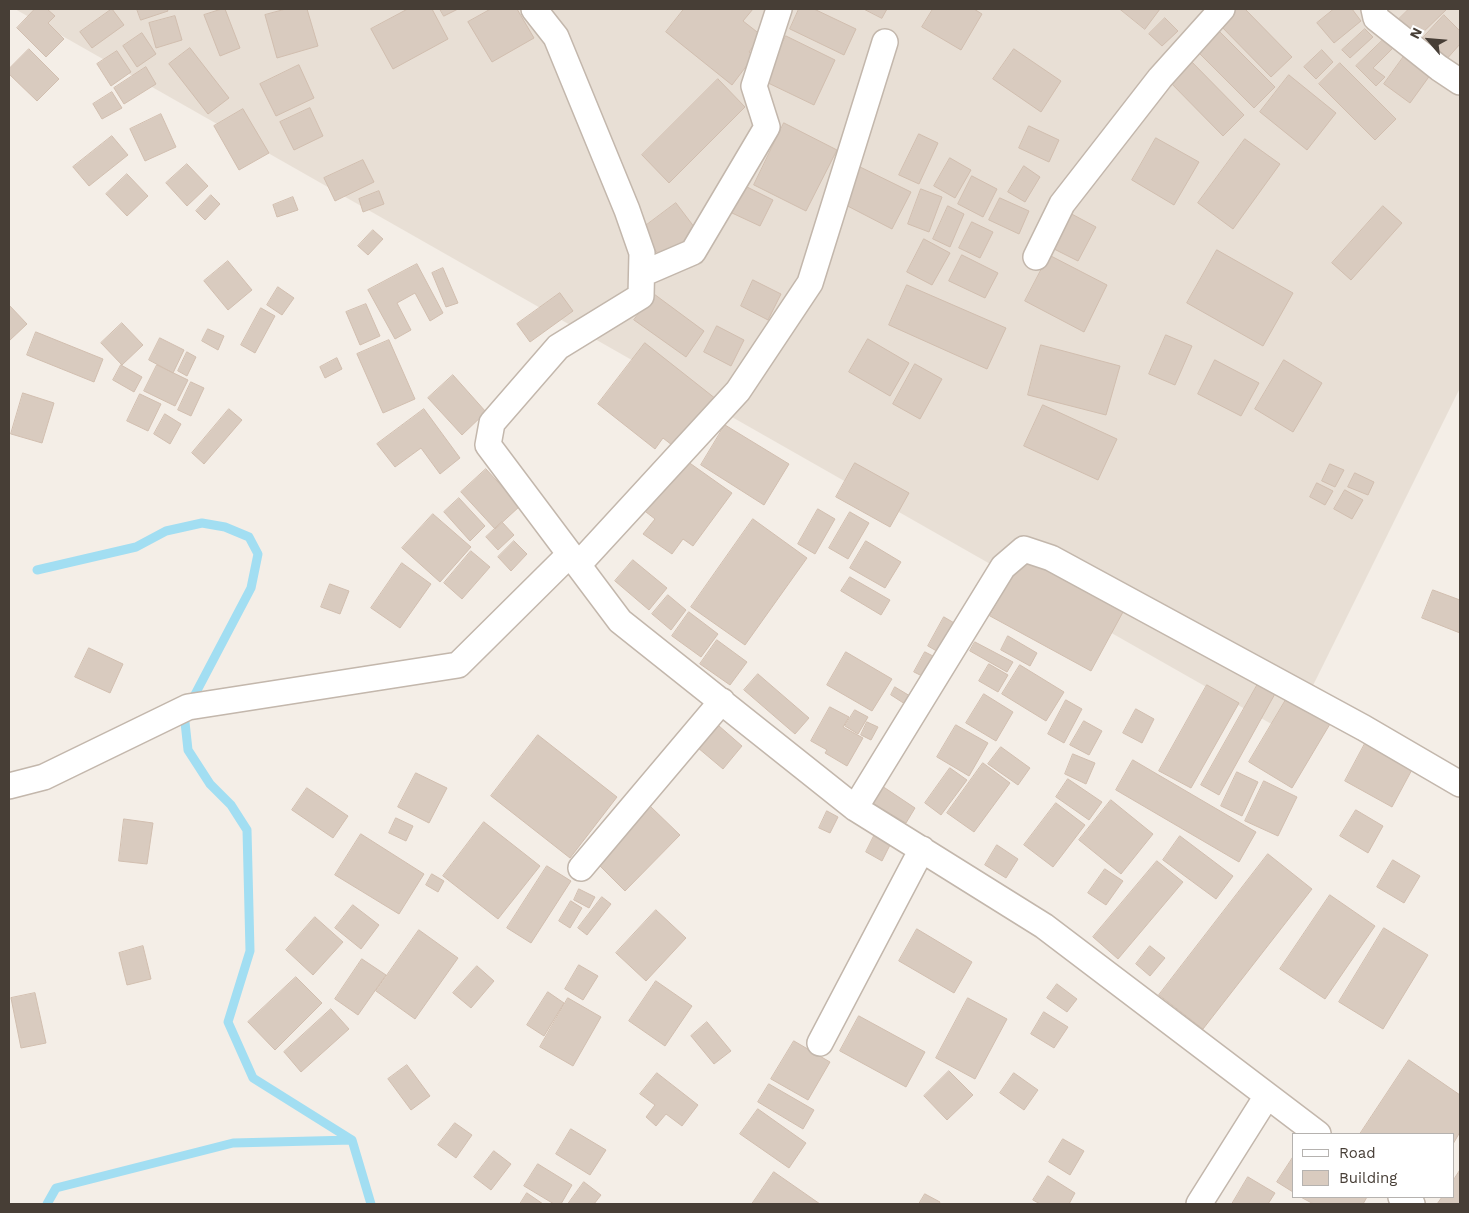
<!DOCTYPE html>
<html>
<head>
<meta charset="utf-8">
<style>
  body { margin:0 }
  #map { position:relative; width:1469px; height:1213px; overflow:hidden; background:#f4eee7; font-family:"Work Sans",sans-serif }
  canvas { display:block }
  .frame { position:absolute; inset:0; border:10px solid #473e36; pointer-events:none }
  .legend { position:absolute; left:1292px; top:1133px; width:162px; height:65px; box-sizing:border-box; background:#fff; border:1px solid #b5b2af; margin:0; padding:6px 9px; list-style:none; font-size:15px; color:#473e36 }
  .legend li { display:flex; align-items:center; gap:10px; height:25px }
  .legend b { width:25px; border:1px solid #b5b2af }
  .north { position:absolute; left:1404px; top:15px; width:50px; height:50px; -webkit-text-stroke:4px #fff; paint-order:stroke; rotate:297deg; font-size:14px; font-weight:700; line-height:20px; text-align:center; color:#473e36 }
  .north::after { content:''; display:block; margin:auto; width:18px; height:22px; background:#473e36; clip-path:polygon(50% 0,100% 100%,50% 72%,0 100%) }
</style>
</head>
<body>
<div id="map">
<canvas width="1469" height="1213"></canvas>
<div class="frame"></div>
<ul class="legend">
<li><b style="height:6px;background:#fff"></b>Road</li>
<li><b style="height:14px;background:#d9cbbf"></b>Building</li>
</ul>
<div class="north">N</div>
</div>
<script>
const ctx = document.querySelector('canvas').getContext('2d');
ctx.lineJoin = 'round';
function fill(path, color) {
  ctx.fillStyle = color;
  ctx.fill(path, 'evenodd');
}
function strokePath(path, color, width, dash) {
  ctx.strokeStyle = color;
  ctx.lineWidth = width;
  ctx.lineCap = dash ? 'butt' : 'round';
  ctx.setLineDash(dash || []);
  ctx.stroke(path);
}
fill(new Path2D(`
  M15 9H1460V388L1289 734Z`), '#e8dfd5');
strokePath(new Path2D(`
  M37 570 136 547 166 531 202 523 225 527 249 537 258 554 251 588 191 702
  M184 713 188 750 210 784 231 805 247 830 250 951 228 1022 253 1078 352 1140 371 1204
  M47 1204 56 1188 233 1143 352 1140`), '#a2def2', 9);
const building = new Path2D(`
  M35 9H47L55 16 48 23 64 39 46 57 17 28Z
  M112 9 124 25 92 48 80 32Z
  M137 9H167L168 11 141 20Z
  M222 9H225L240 48 220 56 204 15Z
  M286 9H307L318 46 277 58 265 15Z
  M408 9H432L448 39 393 69 371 29Z
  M440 9H458L444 16Z
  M491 9H517L534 38 492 62 468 22Z
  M684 9H753L743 21 761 35 749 52 754 56 732 85 666 32Z
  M799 9H814L856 29 844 55 790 29Z
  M864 9H887L882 18Z
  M933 9H974L982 14 961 50 922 27Z
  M1120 9H1160L1145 29Z
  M1228 9H1245L1292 57 1271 77 1216 21Z
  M1334 9H1352L1361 21 1334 43 1317 23Z
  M1409 9H1447L1415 40 1397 21Z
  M1444 15 1460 31V44L1445 61 1422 39Z
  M175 16 182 40 156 48 149 23Z
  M1165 18 1178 31 1162 46 1149 34Z
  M1365 29 1373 37 1350 58 1342 50Z
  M1219 31 1275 87 1254 108 1198 52Z
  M142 33 156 54 137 67 123 46Z
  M786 36 835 60 814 105 764 81Z
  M1385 38 1393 48 1373 68 1385 77 1376 86 1356 66Z
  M190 48 229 98 208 114 169 64Z
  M1410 48 1436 67 1410 103 1384 84Z
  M29 49 59 79 37 101 9 74V69Z
  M1014 49 1061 81 1041 112 993 79Z
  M1322 50 1333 62 1316 79 1304 67Z
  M117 51 131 72 111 86 97 64Z
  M1189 59 1244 115 1223 136 1168 80Z
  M1340 63 1396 119 1375 140 1319 84Z
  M299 65 314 98 276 116 260 84Z
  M146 67 156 84 124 104 114 88Z
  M1289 75 1336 113 1307 150 1260 112Z
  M718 79 745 107 669 183 642 155Z
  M112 92 122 108 102 119 93 104Z
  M310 108 323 136 294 150 280 122Z
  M243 109 269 153 239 170 214 126Z
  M161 114 176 147 145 161 130 129Z
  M784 123 837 150 806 211 754 185Z
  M1029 126 1059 140 1049 162 1019 148Z
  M919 134 938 143 919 184 899 175Z
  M112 136 128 155 89 186 73 167Z
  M1156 138 1199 162 1174 205 1132 180Z
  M1245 139 1280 164 1233 229 1198 203Z
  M950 158 971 170 955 198 934 186Z
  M363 160 374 182 335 201 324 178Z
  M187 164 208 186 187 206 166 183Z
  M854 164 911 192 892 229 836 200Z
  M1024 166 1040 177 1025 202 1008 192Z
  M127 174 148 196 127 216 106 194Z
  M972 176 997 189 983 217 958 204Z
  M745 186 773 200 760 226 732 213Z
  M921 189 942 197 929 232 908 224Z
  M379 191 384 204 363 212 359 199Z
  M211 195 220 204 205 220 196 211Z
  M293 197 298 210 277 217 273 205Z
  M1000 198 1029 211 1019 234 989 220Z
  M676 203 698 232 662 259 640 230Z
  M948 206 964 214 950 247 933 239Z
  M1383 206 1402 223 1351 280 1332 263Z
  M1066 211 1096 227 1078 261 1048 246Z
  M972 222 993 232 980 258 959 248Z
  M373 230 383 239 368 255 358 246Z
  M924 239 950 253 932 285 907 272Z
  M1217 250 1293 293 1263 346 1187 303Z
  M962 255 998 273 985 298 949 281Z
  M1049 255 1107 285 1084 332 1025 301Z
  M228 261 252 290 228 310 204 281Z
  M417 264 443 313 430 321 415 293 397 303 411 330 395 339 368 290Z
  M443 268 458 303 446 307 432 273Z
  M753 280 781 294 768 320 741 306Z
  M907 285 1006 328 987 369 889 325Z
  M278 287 294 298 282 315 267 305Z
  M560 293 573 311 530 342 517 324Z
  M654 294 704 331 686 357 634 320Z
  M366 304 380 336 360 345 346 312Z
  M9 305 27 324 9 341Z
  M261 308 275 316 255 353 241 345Z
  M122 323 143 345 122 365 101 343Z
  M717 326 744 340 731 366 704 352Z
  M208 329 224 336 218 350 202 341Z
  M36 332 103 359 94 382 27 355Z
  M1166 335 1192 346 1175 385 1149 374Z
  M160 338 184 350 173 373 149 360Z
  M868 339 909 363 890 396 849 372Z
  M389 340 415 399 383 413 357 354Z
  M645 343 716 399 677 449 663 438 655 449 598 404Z
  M1041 345 1120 366 1106 415 1028 395Z
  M187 352 196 357 187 376 178 371Z
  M337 358 342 369 325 378 320 367Z
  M1215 360 1259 383 1241 416 1198 394Z
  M1284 360 1322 383 1293 432 1255 409Z
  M915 364 942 379 920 419 893 404Z
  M121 365 142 377 134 392 113 380Z
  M157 365 188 380 175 406 144 391Z
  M453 375 486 412 462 435 428 398Z
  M191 382 204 388 191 416 178 410Z
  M23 393 54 403 42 443 11 434Z
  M140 394 161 404 148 431 127 421Z
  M1043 405 1117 439 1098 480 1024 446Z
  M229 409 242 420 204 464 192 453Z
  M424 409 460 458 440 474 421 448 395 467 377 444Z
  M165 414 181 424 170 444 154 434Z
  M725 425 789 464 764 505 701 465Z
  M684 459 732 493 693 546 683 539 672 554 643 534 655 519 646 512Z
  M855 463 909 493 890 527 836 497Z
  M1330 464 1344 470 1335 487 1322 481Z
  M486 469 520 506 495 529 461 492Z
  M1355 473 1374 482 1368 495 1348 487Z
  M1317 483 1333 491 1325 505 1310 497Z
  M1345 490 1363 500 1352 519 1334 509Z
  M459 498 485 526 470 541 444 512Z
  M818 509 835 519 815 554 798 544Z
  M850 512 869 523 848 559 829 548Z
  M433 514 471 547 440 582 402 548Z
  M753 519 807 558 745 645 691 607Z
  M502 522 514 535 498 550 486 537Z
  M514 541 527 554 511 571 498 557Z
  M866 541 901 562 885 588 850 568Z
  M471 551 490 567 462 599 444 583Z
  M1022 557 1123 612 1091 671 990 616Z
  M633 560 667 588 649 610 615 581Z
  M402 563 431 584 400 628 371 608Z
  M850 577 890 600 881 615 841 591Z
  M330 584 349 591 340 614 321 607Z
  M1433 590 1460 600V633L1422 618Z
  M668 595 686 610 671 630 652 614Z
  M689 612 718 634 701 657 672 636Z
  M944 617 956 624 940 653 928 646Z
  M1008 636 1037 653 1030 666 1001 650Z
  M717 640 747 662 730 685 700 664Z
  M975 642 1013 662 1007 672 970 651Z
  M89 648 123 664 110 693 75 677Z
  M846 652 892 679 872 711 827 685Z
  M925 652 939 659 928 679 914 672Z
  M989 664 1008 675 998 692 979 681Z
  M1020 665 1064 692 1046 721 1002 694Z
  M758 674 809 718 795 734 744 690Z
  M1259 682 1276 692 1219 795 1201 785Z
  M1207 685 1239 703 1191 788 1159 771Z
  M895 687 910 696 905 704 891 695Z
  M984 694 1013 712 996 741 966 723Z
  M1287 698 1330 724 1292 788 1249 762Z
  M1066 700 1082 709 1064 743 1048 734Z
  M830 707 849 717 843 727 863 738 847 766 825 753 827 750 811 741Z
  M1136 709 1154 719 1142 743 1123 733Z
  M855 710 868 717 858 734 845 726Z
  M711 719 742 746 723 769 691 742Z
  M1084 721 1102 731 1089 755 1070 745Z
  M867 722 878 727 871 740 861 735Z
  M956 725 988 743 969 776 937 757Z
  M538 735 617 797 570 858 491 796Z
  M1368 738 1415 764 1392 807 1345 781Z
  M1001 747 1030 768 1018 785 988 764Z
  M1073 754 1095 763 1086 784 1065 774Z
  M1133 760 1256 832 1239 862 1116 790Z
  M983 763 1010 783 974 832 947 813Z
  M950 768 967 780 941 815 925 803Z
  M1237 772 1258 782 1242 816 1221 806Z
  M416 773 447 788 429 823 398 807Z
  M1068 779 1102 802 1089 820 1056 797Z
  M1264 781 1297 797 1278 836 1245 821Z
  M882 786 915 808 906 823 872 803Z
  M307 788 348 816 333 838 292 810Z
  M1111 800 1153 834 1121 874 1079 840Z
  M1056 803 1085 825 1053 867 1024 845Z
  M651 807 680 835 625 891 597 863Z
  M1356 810 1383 826 1368 853 1340 836Z
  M827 811 838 817 830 833 819 828Z
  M396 818 413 826 406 841 389 833Z
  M124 819 153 823 147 864 119 861Z
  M484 822 540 866 498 919 443 876Z
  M878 828 894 837 882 861 866 852Z
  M361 834 424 874 399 914 335 875Z
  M1180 836 1233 876 1216 899 1163 860Z
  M997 845 1018 859 1006 878 985 865Z
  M1268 854 1312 889 1203 1029 1159 995Z
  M1393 860 1420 876 1404 903 1377 887Z
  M1157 861 1183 882 1118 959 1093 937Z
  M547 866 571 881 531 943 507 928Z
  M1105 869 1123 881 1106 905 1088 893Z
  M432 874 444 881 438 892 426 885Z
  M579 889 595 897 589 908 574 900Z
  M1330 895 1375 926 1325 999 1280 969Z
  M602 897 611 904 587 935 578 928Z
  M571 901 582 908 570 928 559 921Z
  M353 905 379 925 361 949 335 928Z
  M656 910 686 938 646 981 616 953Z
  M315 917 343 942 313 975 286 950Z
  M1384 928 1428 955 1383 1029 1339 1002Z
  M917 929 972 962 954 993 899 961Z
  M419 930 458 958 415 1019 376 991Z
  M143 946 151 979 127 985 119 953Z
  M1150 946 1165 958 1150 976 1136 964Z
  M362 959 386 975 358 1015 335 999Z
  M579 965 598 976 583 1000 565 989Z
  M477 966 494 981 471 1008 453 993Z
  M296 977 322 1003 275 1050 248 1022Z
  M656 981 692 1006 665 1046 629 1021Z
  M1057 984 1077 999 1067 1012 1047 998Z
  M548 992 564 1003 544 1036 527 1025Z
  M35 993 46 1043 21 1048 11 998Z
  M568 998 601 1017 573 1066 540 1047Z
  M968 998 1007 1019 975 1079 936 1058Z
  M331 1009 349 1029 301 1072 284 1052Z
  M1044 1012 1068 1027 1054 1048 1031 1034Z
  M859 1016 925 1052 906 1087 840 1051Z
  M707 1022 731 1051 714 1064 691 1036Z
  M794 1041 830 1062 808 1100 771 1079Z
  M1409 1060 1460 1095V1132L1453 1144V1134H1360Z
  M407 1065 430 1096 411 1110 388 1079Z
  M949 1071 973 1095 947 1120 924 1096Z
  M657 1073 698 1105 682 1126 666 1114 656 1126 646 1117 655 1105 640 1094Z
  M1014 1073 1038 1090 1024 1110 1000 1093Z
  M769 1084 814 1110 803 1129 758 1102Z
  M758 1109 806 1143 789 1168 740 1134Z
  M455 1123 472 1135 456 1158 438 1145Z
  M571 1129 606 1150 590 1175 556 1154Z
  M1063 1139 1084 1151 1070 1175 1049 1162Z
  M494 1151 511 1164 491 1190 474 1177Z
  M1293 1157V1192L1277 1182Z
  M538 1164 572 1185 561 1204H554L524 1186Z
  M1460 1170V1204H1437L1442 1197H1453V1181Z
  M774 1172 820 1204H752Z
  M1048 1176 1075 1193 1069 1204H1040L1033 1200Z
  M1248 1177 1275 1193 1268 1204H1232Z
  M584 1182 601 1195 594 1204H568Z
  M527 1193 543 1204H520Z
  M925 1194 940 1202 939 1204H919Z
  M1301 1197H1367L1363 1204H1314Z`);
fill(building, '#d9cbbf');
strokePath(building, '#d1beaf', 1);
const street = new Path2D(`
  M534 9 556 37 627 210 642 253 641 296 558 347 492 423 488 445 620 621 855 808 1044 926 1318 1134
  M1374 9 1376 18 1439 68 1460 82
  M1036 257 1062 204 1160 78 1222 9
  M642 274 693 252 767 127 754 86 779 9
  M578 565 738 391 810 283 885 42
  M9 786 44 777 188 707 458 665 570 554
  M855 808 1003 567 1024 549 1051 558 1364 728 1460 784
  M581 868 722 701
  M820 1043 922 849
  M1401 1197 1412 1204
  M1199 1204 1267 1096`);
strokePath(street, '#c3b7ac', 28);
strokePath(street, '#fff', 25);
</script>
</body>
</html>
